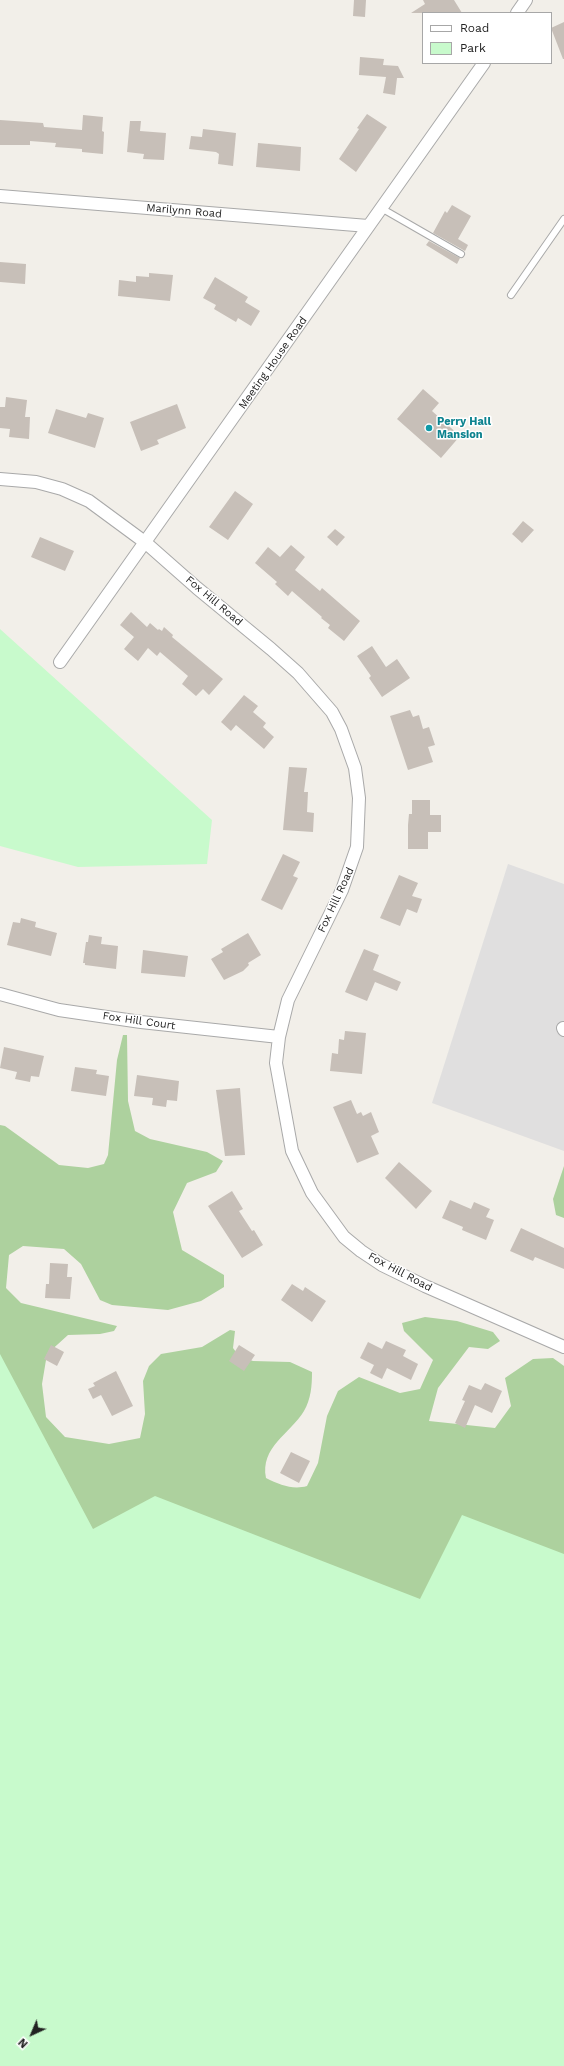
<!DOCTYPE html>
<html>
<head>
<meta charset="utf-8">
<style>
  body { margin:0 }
  #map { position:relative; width:564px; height:2066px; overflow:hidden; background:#f2efe9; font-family:"Work Sans",sans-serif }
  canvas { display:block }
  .legend { position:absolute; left:422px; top:12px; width:130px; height:52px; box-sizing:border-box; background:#fff; border:1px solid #a7a7a7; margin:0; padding:5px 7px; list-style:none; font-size:12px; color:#222 }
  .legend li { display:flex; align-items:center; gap:8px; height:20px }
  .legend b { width:20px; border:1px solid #a7a7a7 }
  .north { position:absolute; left:12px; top:2014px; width:40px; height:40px; -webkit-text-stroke:3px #fff; paint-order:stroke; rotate:224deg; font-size:11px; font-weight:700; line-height:16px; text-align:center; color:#222 }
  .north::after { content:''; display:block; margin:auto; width:14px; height:18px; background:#222; clip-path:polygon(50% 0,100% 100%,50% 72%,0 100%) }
</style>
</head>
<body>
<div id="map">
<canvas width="564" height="2066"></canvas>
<ul class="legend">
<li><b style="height:5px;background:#fff"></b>Road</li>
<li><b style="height:11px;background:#c8facc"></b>Park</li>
</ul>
<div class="north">N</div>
</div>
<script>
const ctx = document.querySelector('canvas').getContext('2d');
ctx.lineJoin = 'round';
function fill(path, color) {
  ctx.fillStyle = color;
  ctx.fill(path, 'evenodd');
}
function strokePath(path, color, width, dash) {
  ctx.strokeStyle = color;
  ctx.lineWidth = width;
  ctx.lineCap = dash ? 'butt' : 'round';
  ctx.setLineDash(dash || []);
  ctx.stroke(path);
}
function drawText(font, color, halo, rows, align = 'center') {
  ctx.font = font + ' "Work Sans",sans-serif';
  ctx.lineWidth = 3;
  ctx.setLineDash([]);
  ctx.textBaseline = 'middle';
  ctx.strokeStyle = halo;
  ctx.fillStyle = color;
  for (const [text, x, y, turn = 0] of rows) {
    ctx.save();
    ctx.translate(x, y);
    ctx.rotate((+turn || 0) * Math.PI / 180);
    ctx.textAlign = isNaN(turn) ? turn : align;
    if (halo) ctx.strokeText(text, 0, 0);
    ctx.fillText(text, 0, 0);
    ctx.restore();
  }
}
fill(new Path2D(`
  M508 864 564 884V1151L432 1103Z`), '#e0dfdf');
fill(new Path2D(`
  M123 1035H127L128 1101 135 1131 150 1139 207 1152 223 1161 216 1172 187 1183 173 1212 182 1250 224 1275V1287L201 1301 168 1310 112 1305 100 1300 81 1264 64 1249 23 1246 9 1255 6 1288 21 1303 117 1326 114 1331 100 1334 68 1335 47 1354 42 1384 46 1417 65 1437 109 1444 140 1438 145 1414 143 1381 149 1366 161 1354 202 1347 230 1330 235 1331 233 1348 239 1356 253 1361 290 1362 312 1372C312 1386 311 1399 304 1411 290 1434 260 1447 266 1478 280 1485 293 1490 307 1486L318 1463 327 1416 338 1391 359 1377 400 1393 420 1389 433 1360 404 1331 402 1323 425 1317 457 1321 493 1332 500 1341 488 1349 469 1347 438 1388 429 1421 495 1428 511 1406 505 1378 533 1359 553 1358 564 1366V2066H0V1125L5 1126 59 1165 88 1168 104 1164 108 1155 117 1060Z
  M564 1166V1218L556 1215 553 1199Z`), '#add19e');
fill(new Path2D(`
  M0 629 212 820 207 864 78 867 0 846Z
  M0 1354 93 1529 155 1496 420 1599 462 1515 564 1554V2066H0Z`), '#c8facc');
fill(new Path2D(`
  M354 0H366L365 17 353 16Z
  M423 0H454L462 13H411L425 4Z
  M564 22V59H563L551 28Z
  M360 57 384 59 383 65 398 66 404 78H397L395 95 383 93 386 77 359 75Z
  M367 114 387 127 356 172 339 159 359 129 357 128Z
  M83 115 103 117 102 131 104 132 103 154 82 152V149L55 147 56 143 30 141V145H0V120L43 123 44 127 82 130Z
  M130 121H141L140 131 166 133 164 160 143 159 144 154 127 152Z
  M203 129 236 133 233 166 218 164 219 154 216 152 189 149 191 136 202 137Z
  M258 143 301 147 300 171 256 167Z
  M452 205 471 216 458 239 468 245 465 251 433 233 445 211 447 213Z
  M429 241 460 258 457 264 426 245Z
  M0 262 26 264 25 284 0 282Z
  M149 273 173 275 170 301 118 296 119 280 136 282V276L149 277Z
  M215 277 248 297 245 302 260 311 251 326 238 318 236 322 214 309 216 305 203 298Z
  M423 389 439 403 432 411 460 436 441 458 397 419Z
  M6 397 27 400 25 417H30L29 439 9 437 10 429 0 428V407H5Z
  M177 404 186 428 157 440 159 444 141 451 130 422Z
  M56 409 86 418 88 413 104 418 95 448 48 433Z
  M235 491 253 504 228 540 209 527Z
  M523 521 534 530 522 543 512 534Z
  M335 529 345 537 337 546 327 537Z
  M40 537 74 551 65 571 31 557Z
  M291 545 305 557 295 570 320 591 322 588 360 621 344 641 328 628 330 625 321 618 322 617 292 591 288 596 275 584 277 582 255 563 268 547 280 557Z
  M131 612 147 627 150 623 158 630 159 629 162 631 164 627 173 635 172 637 223 679 209 695 203 689 196 696 182 684 188 676 160 652 157 656 148 648 138 661 124 649 134 637 120 625Z
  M372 646 386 667 397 659 410 678 382 697 369 678 371 676 357 656Z
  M244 695 258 706 253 712 266 723 263 727 274 737 264 749 236 725 231 731 221 722Z
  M410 710 413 717 419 715 423 729 429 727 435 745 428 747 433 762 408 770 390 716Z
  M289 767 307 768 304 792H308L307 812 314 813 313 832 283 830Z
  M412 800H430V815H441V832H428V849H408V825L409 814H412Z
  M283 854 300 862 293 876 298 878 282 910 261 900Z
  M399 875 418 883 412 896 422 899 417 913 407 909 400 926 380 918Z
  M21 918 36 922 35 927 57 933 51 956 7 945 13 922 20 923Z
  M248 933 261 955 248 963 249 965 243 971 224 980 211 959 223 952 221 949Z
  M89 935 102 937 101 944 118 946 116 969 85 965V963H83L86 942H88Z
  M364 949 379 955 373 970 401 982 397 991 375 982 367 1001 345 992Z
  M143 950 188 956 185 977 141 973Z
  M345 1031 366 1033 362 1074 330 1071 332 1053 338 1054 339 1039 344 1040Z
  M4 1047 44 1056 39 1077 31 1076 30 1082 15 1079 17 1072 0 1068Z
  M75 1067 97 1070 96 1074 109 1076 106 1096 71 1091Z
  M137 1075 179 1081 177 1101 167 1100 166 1107 152 1105 153 1098 134 1096Z
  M240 1088 245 1155 225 1156 216 1090Z
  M351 1100 357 1114 361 1112 363 1116 371 1112 379 1132 371 1136 379 1154 357 1163 333 1107Z
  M399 1162 432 1191 416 1209 385 1178Z
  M232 1191 243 1209 239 1211 252 1231 254 1230 263 1245 242 1258 208 1206Z
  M450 1200 471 1209 474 1202 490 1209 486 1217 494 1220 486 1240 462 1230 463 1227 442 1218Z
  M521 1228 564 1248V1269L535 1257 533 1261 510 1251Z
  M50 1263 68 1264 67 1277H72L70 1299 45 1298 46 1284H49Z
  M292 1284 303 1291 305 1287 326 1301 312 1322 281 1300Z
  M386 1341 406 1350 403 1356 418 1364 411 1380 387 1368 382 1379 370 1373 374 1365 360 1358 368 1342 382 1349Z
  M51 1345 64 1352 57 1366 44 1359Z
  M239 1345 255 1355 244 1371 229 1361Z
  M116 1371 133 1406 112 1416 101 1395 93 1399 88 1389 95 1386 93 1383Z
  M485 1383 502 1391 492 1413 475 1405 465 1428 455 1423 465 1401 462 1400 469 1385 481 1390Z
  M291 1452 310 1461 299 1483 280 1473Z`), '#c7bfb8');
const lane = new Path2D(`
  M381 208 461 254
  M511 295 564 219`);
const street = new Path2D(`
  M517 13 526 0
  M0 196 368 226
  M0 479 36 482 62 489 89 501 146 543 197 588 271 649 298 673 332 712 341 729 355 768 359 798 357 847 342 890 288 1000 279 1037 276 1063 292 1151 312 1193 344 1237 361 1251 382 1265 425 1286 564 1347
  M60 662 484 63
  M0 994 59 1010 141 1022 279 1037
  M563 1028 564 1030`);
strokePath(lane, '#a9a9a9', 8);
strokePath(street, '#a9a9a9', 14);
strokePath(lane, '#fff', 6);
strokePath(street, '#fff', 12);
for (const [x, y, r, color] of [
  [429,428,4,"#0f9aa8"]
]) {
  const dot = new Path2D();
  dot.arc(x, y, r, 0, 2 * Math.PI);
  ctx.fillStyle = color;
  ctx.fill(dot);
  strokePath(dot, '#fff', 1.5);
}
drawText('11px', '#222', '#fff', [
  ["Marilynn Road",184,211,5],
  ["Meeting House Road",273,363,-55],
  ["Fox Hill Road",214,601,40],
  ["Fox Hill Road",336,900,-65],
  ["Fox Hill Court",139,1021,8],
  ["Fox Hill Road",400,1272,28]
]);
drawText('bold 11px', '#0d838f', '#fff', [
  ["Perry Hall",437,422],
  ["Mansion",437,435]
], 'left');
</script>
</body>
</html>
